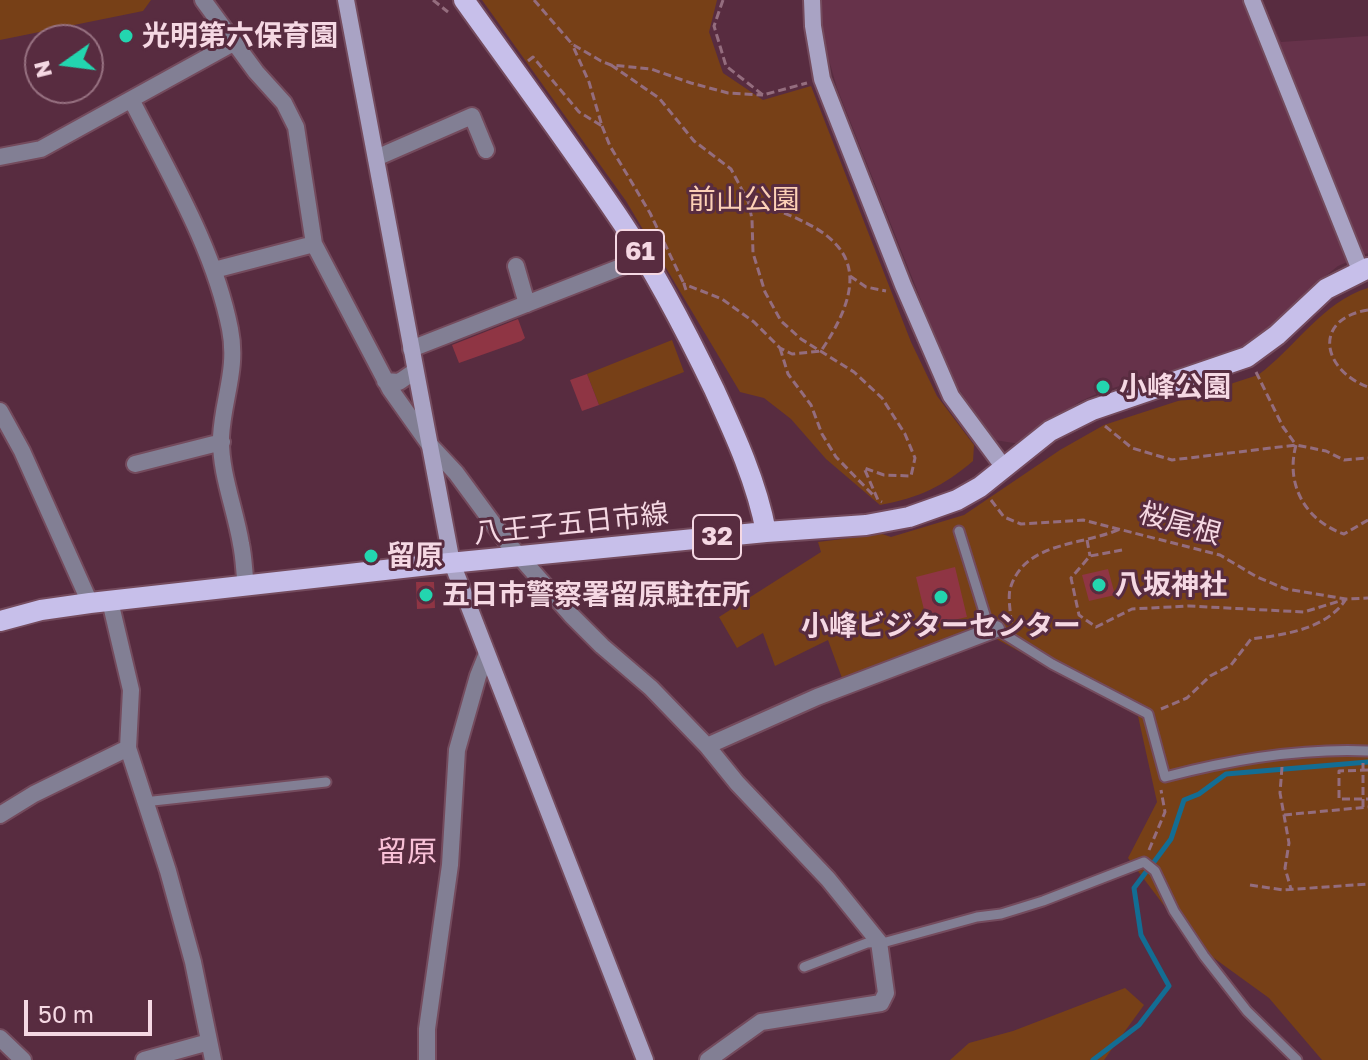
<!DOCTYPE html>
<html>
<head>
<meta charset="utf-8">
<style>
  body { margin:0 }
  #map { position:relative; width:1368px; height:1060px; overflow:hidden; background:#582c40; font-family:"Golos Text",sans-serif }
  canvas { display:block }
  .north { position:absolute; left:24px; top:24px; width:80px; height:80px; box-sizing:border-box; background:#582c40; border:2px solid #977181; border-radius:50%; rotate:256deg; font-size:22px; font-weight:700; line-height:32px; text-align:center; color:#f5d8e3 }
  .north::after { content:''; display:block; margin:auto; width:28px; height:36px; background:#23d5af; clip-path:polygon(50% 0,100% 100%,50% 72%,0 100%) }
  .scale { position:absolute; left:24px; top:1000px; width:128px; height:36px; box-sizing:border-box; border:4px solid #f5d8e3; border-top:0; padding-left:10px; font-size:24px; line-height:28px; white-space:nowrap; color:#f5d8e3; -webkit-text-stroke:6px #582c40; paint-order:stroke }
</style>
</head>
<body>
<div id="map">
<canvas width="1368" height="1060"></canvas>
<div class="north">N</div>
<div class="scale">50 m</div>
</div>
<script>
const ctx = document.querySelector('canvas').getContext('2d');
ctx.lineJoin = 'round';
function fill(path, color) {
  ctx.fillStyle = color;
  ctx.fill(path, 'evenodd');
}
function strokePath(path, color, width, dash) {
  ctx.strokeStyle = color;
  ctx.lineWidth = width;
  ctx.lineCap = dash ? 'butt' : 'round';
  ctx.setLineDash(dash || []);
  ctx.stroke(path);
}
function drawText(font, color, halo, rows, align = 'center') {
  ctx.font = font + ' "Golos Text","Noto Sans JP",sans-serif';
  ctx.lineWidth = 6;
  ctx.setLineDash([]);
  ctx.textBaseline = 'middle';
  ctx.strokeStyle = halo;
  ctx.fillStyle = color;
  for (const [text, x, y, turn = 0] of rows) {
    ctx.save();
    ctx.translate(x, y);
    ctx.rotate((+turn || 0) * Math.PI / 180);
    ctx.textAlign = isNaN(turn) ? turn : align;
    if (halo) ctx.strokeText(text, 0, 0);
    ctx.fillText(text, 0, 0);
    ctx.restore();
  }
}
fill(new Path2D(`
  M820 0H1262L1281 42 1368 36V253L1338 266 1308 290 1278 322 1231 353 1103 391 1079 402 1020 444 995 440 953 381 837 88 824 43Z`), '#66324a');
fill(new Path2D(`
  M0 0H151L143 11 0 40Z
  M482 0H717L709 32 723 73 763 100 811 86 911 342 937 396 974 445 973 461C942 487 921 497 880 505L826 459 791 419 764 398 740 392 626 201Z
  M1368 288V1060H1322L1269 998 1211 956 1204 945 1197 949 1128 858 1157 802 1138 716 978 629 842 678 828 640 775 666 763 633 737 648 719 617 821 552 818 542 882 534 891 537 964 515 1060 450 1104 425 1258 375C1294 349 1323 301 1368 288Z
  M672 340 684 372 599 405 587 374Z
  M1125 988 1144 1005 1104 1060H950L969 1043 1013 1031Z`), '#774017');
strokePath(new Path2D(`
  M1151 866 1171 839 1184 800 1199 794 1226 774 1368 762
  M1093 1060 1139 1025 1169 986 1141 935 1134 888 1146 872`), '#136d93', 5);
fill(new Path2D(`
  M518 319 525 338 521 341 459 363 452 345Z
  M587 374 599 405 582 411 570 380Z
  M955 567 967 617 928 626 916 577Z
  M1108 569 1115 595 1089 601 1082 575Z
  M416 582H434L435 608 417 609Z`), '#8f3544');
const lane = new Path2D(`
  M959 531 986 618 996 629 1052 664 1148 714 1165 777C1230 760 1300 748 1368 751
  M144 802 326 782
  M804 967 867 943 886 942 977 917 1001 914 1043 901 1144 862 1155 871 1174 911 1204 956 1247 1011 1297 1060`);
const street = new Path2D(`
  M203 0 256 72 284 103 296 127 314 244 390 389 429 444 456 473 506 541 571 615 602 646 651 688 707 746 737 783 828 879 879 942 886 993 881 1003 761 1022 708 1060
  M132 101C169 174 214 248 230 329 238 369 223 398 221 437 220 473 235 508 241 544 244 558 244 572 246 586
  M0 157 41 149 235 42
  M376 158 472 116 486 150
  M516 266 527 304
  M214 270 314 244
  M411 349 644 258
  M385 381 399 382 415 371
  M0 411 22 451 90 603
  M135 464 222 442
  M110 601 131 690 128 748 168 871 193 962 213 1060
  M707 746 817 697 996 629
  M0 815 34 794 128 748
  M0 1038 23 1060
  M144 1060 209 1042
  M427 1060V1029L450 865 457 750 478 676 486 656`);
const secondary = new Path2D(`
  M346 0 452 563 645 1060
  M812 0 813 26 822 79 903 285 951 396 1005 469
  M1252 0 1360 270`);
const primary = new Path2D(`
  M464 0C517 74 572 148 623 224 658 276 687 333 714 389 735 435 757 483 766 532
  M0 621 41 610 90 603 429 565 766 532 866 525 909 517 957 500 980 487 1050 431 1092 410 1247 357 1277 335 1326 289 1368 268`);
strokePath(lane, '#744b5d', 13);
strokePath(street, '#744b5d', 20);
strokePath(secondary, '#744b5d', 20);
strokePath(primary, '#744b5d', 24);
strokePath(new Path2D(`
  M433 0 448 12
  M534 0 572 44 601 61 611 65 651 69 691 83 728 93 763 95
  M723 0 714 26 726 66 763 95 807 83
  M528 61 533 57 579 112 602 126 589 82 572 44
  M611 65 659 98 694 141 731 169 748 201 752 219 753 253 765 292 781 321 801 339 854 372 882 398 905 434 915 458 911 476 884 475 864 468 878 500 882 502
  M602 126 610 146 650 213 684 284
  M850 276 866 287 886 291
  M686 290 684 284 722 299 754 322 780 348 792 354 821 351C884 258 837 228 748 201
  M1368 310C1312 319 1322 370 1368 387
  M780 348 788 374 811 405 822 434 836 457 875 497
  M1256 372 1283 427 1296 445
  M1105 426 1132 448 1172 460 1296 445 1326 451 1344 460 1368 458
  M1296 445C1285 485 1306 521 1344 534L1368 520
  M991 500 1004 517 1021 524 1083 520 1220 555 1257 577 1286 589 1346 599 1368 598
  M1087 540 1090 556
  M1122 550 1090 556 1071 578 1079 615 1096 627 1132 609 1189 606 1304 612 1343 600
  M1011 623C1011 612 1007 596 1011 586 1027 540 1085 546 1122 528
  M1161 709 1187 698 1210 676 1231 665 1251 639C1284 635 1327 629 1346 599
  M1363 763V807
  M1282 767 1280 793 1289 843 1285 868 1291 889
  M1368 770 1339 771V799H1368
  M1284 815 1368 807
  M1149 850 1165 812 1161 790
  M1250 885 1283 890 1368 884`), '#946d7e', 3, [8, 4]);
strokePath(lane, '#827f94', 9);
strokePath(street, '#827f94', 16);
strokePath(secondary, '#a9a3c4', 16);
strokePath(primary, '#c7bfea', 20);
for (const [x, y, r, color] of [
  [126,36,8,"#23d5af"],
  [1103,387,8,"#23d5af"],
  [371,556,8,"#23d5af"],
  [1099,585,8,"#23d5af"],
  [426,595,8,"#23d5af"],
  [941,597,8,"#23d5af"]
]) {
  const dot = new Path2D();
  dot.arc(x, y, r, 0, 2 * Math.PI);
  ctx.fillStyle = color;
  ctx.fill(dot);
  strokePath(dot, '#582c40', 3);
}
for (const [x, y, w] of [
  [640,252,48],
  [717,537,48]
]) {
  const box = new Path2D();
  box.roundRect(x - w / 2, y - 22, w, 44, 6);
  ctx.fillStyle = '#582c40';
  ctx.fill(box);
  strokePath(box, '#f5d8e3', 2);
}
drawText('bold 26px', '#f5d8e3', null, [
  ["61",640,252],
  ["32",717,537]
]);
drawText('bold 28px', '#f5d8e3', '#582c40', [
  ["光明第六保育園",142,36],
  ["小峰公園",1119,387],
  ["留原",387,556],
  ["八坂神社",1115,585],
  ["五日市警察署留原駐在所",442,595],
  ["小峰ビジターセンター",941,626,"center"]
], 'left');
drawText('28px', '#fcd0b6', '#582c40', [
  ["前山公園",744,200]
]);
drawText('28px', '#f5d8e3', '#582c40', [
  ["八王子五日市線",571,524,-6],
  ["桜尾根",1180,524,16]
]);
drawText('30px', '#f9c1d7', '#582c40', [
  ["留原",407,852]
]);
</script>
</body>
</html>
